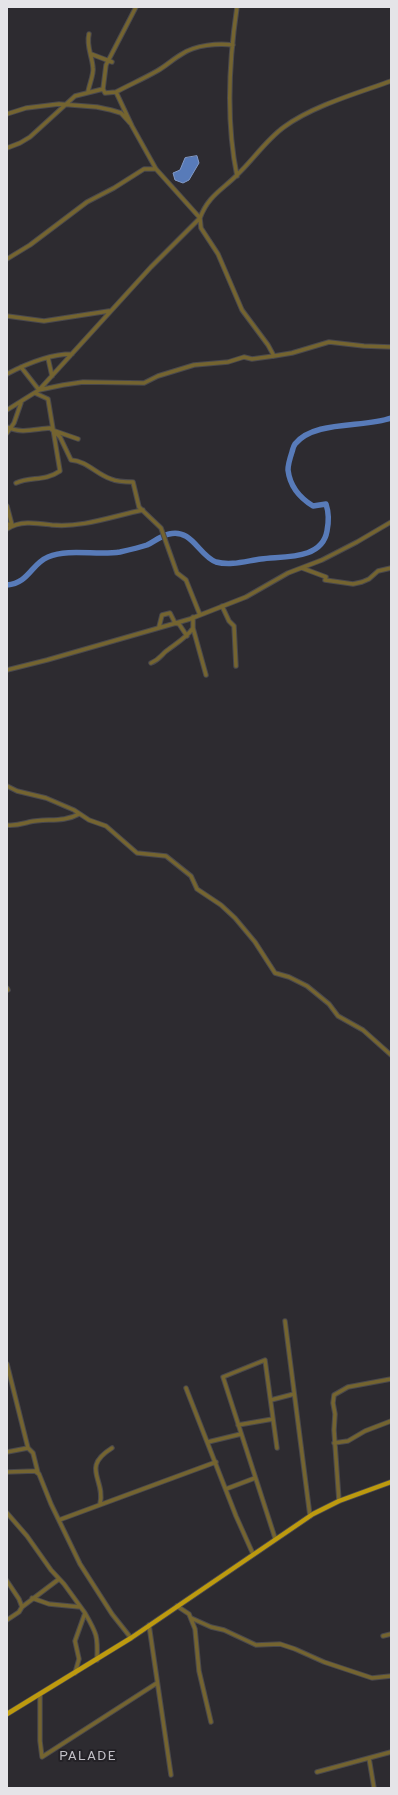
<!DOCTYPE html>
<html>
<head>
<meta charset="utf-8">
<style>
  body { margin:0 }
  #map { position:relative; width:398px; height:1795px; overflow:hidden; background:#2d2b30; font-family:Overpass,sans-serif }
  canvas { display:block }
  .frame { position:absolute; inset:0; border:8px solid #e5e4e8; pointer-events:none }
</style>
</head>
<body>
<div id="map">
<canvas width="398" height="1795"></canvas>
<div class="frame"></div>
</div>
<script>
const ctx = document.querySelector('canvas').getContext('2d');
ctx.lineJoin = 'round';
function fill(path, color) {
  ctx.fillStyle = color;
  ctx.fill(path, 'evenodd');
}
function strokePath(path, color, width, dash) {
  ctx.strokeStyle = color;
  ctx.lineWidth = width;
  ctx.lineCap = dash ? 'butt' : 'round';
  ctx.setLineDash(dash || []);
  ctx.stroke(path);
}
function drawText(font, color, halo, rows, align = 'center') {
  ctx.font = font + ' Overpass,sans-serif';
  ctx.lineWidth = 4;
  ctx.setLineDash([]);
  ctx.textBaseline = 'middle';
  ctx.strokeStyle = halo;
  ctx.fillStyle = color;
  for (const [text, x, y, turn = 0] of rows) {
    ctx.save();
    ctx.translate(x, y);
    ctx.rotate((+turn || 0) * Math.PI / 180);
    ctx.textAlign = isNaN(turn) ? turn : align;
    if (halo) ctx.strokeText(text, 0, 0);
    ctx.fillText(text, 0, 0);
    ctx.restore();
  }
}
const water = new Path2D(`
  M197 156 199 163 189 180 183 183 175 180 173 173 180 170 185 158Z`);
fill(water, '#587bb9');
strokePath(water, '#829ac7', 1);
strokePath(new Path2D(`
  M7 585C29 583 31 564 48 557 70 548 97 556 120 552 129 550 138 548 147 545 154 542 160 536 169 534 192 528 199 556 216 562 231 566 246 561 261 559 284 556 322 560 327 531 329 521 329 513 326 504L313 506C300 498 290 487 288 470 288 464 290 458 292 452 293 449 293 447 295 444 314 420 364 428 391 418`), '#587bb9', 5.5);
const minor = new Path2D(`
  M233 45C218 43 195 45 182 54 173 59 166 66 157 71 143 79 129 85 116 92L132 126 156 169 200 218 201 228 218 254 242 310 268 345 274 356
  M91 54 112 62
  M103 89 106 65 136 7
  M88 92C89 85 94 74 93 68 92 55 86 46 89 34
  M7 114 26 108 59 104 97 107 111 110 121 113 130 123
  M7 148 20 143 30 137 75 96 103 89 105 93 116 92
  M237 176C226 122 229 61 237 7
  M7 259 30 245 87 202 114 188 144 169H156
  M7 316 44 321 109 311
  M48 358 52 376
  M21 367 39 390 63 385 83 382 144 383 158 376 194 365 228 362 244 357 252 359 274 356 292 353 329 342 364 346 391 347
  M7 374C26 364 50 354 72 354
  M7 410 39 390 151 267 200 218C208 196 222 190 237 175 253 160 266 140 284 127 312 106 358 93 391 81
  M7 427C21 434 35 429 50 428L60 437 71 460C87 461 96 474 111 479 118 482 125 482 133 482L139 507 161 528 177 573 186 580 200 615
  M55 431 78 439
  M7 433 14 423 21 403
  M16 483C31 476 44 482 60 471L48 399 35 393
  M7 506 12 525 7 524
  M7 529C20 520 37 523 52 525 82 528 113 516 143 510
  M302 568 326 577 325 580 353 584 362 582 369 579 378 571 391 568
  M222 606 229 621 234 626 236 666
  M193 617V628L206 675
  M159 627 162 615 170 613 175 623 179 624 187 636
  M151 663C161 659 161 654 169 649 177 643 187 637 193 628
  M7 670 47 660 190 619 246 597 288 573 322 560 357 542 391 522
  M7 786 17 791 46 798 74 810 89 820 106 826 137 853 166 856 191 876 197 889 221 905 235 918 255 942 275 973 289 977 307 986 329 1004 338 1016 363 1030 391 1055
  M7 825C16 826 21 824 29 822 46 818 63 823 79 814
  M7 988 8 990
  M285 1321 310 1516
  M7 1364 28 1448
  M186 1388 236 1516 253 1554
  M271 1400 294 1394
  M238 1425 273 1419
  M208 1442 241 1434
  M334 1443 348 1441 365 1431 391 1421
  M7 1452 28 1448 33 1453 38 1473
  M7 1472 35 1471 39 1474 51 1504 80 1564 112 1614 131 1638
  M226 1489 255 1478
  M339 1501 334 1430 335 1414 333 1403 334 1395 348 1387 391 1379
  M100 1504C106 1479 80 1468 112 1448
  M7 1513 27 1536 51 1570 64 1584 85 1613 75 1641 79 1659 75 1673
  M59 1520 216 1462
  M275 1538 223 1377 265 1360 277 1448
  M7 1581 19 1599 22 1607 19 1612 7 1620
  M32 1598 49 1604 80 1607
  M177 1606 189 1614 195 1629 199 1671 211 1722
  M22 1607 59 1579
  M85 1613C97 1634 98 1636 97 1660
  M191 1618 211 1627 224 1630 256 1645 280 1644 295 1649 324 1662 372 1678 391 1676
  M149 1625 171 1775
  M383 1636 391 1634
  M40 1694V1741L42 1757 157 1683
  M369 1758 374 1788
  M317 1772 391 1752`);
const major = new Path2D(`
  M7 1714 131 1638 313 1514 339 1501 391 1482`);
strokePath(minor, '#4a494d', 5.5);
strokePath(major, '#4a494d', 6);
strokePath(minor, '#746430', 3.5);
strokePath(major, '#bd9a0e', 4.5);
ctx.letterSpacing = '1px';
drawText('14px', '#c1bfc6', '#232126', [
  ["PALADE",88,1757]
]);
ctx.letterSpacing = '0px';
</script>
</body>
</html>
